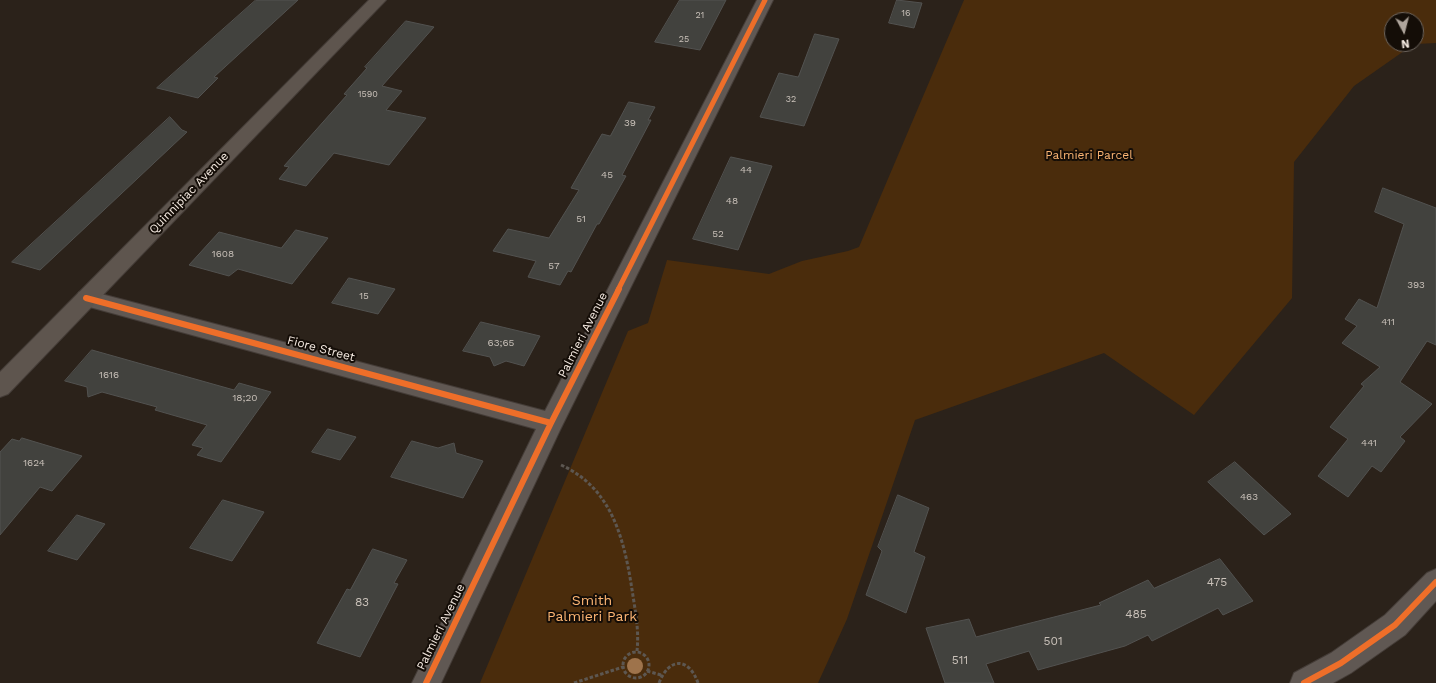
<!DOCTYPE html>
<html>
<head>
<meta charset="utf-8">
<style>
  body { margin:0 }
  #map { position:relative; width:1436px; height:683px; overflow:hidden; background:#2b221a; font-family:"Work Sans",sans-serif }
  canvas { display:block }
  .north { position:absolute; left:1384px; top:12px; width:40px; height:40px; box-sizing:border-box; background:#140d07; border:1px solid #6e665f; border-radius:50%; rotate:173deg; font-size:11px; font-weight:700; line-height:16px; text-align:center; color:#f6ebe2 }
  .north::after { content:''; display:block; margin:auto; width:14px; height:18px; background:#afa59c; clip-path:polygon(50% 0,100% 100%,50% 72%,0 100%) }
</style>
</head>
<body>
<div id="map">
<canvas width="1436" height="683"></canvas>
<div class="north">N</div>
</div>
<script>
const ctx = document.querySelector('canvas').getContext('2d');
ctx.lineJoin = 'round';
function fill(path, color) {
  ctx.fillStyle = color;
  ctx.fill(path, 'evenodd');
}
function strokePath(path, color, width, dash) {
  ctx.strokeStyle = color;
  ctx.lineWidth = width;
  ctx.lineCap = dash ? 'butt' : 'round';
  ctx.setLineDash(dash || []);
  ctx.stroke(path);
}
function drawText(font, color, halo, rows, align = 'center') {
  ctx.font = font + ' "Work Sans",sans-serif';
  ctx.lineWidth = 4;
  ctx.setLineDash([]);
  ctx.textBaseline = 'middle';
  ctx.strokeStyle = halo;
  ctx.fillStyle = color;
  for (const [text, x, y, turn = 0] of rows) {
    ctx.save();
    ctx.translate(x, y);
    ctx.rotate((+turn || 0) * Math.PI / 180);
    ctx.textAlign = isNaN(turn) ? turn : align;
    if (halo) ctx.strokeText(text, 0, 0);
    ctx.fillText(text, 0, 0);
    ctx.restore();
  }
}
fill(new Path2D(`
  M964 0H1436V43L1416 44V20H1392V44H1414L1354 86 1294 162 1292 298 1194 415 1104 353 915 420 847 619 818 683H480L628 331 648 323 667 260 769 274 802 261 848 251 859 247Z`), '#4a2c0c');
const building = new Path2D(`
  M256 0H298L214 77 218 78 198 98 157 88Z
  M680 0H726L700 50 655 42Z
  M897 0 922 3 914 28 889 23Z
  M406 21 434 27 382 86 402 91 386 110 426 118 389 165 334 153 306 186 279 179 289 167 284 166 347 95 344 94 367 68 365 67Z
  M815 34 839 39 804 126 760 117 779 73 798 77Z
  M629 102 655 107 648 120H651L622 175 626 176 599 224H597L571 272 568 271 560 285 528 277 536 261 493 251 508 229 549 238 579 190 571 188 602 134 610 136Z
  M170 117 182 130 187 132 40 270 12 262Z
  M731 157 772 166 738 250 693 239Z
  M1383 188 1436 208V345L1427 341 1400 382 1432 404 1400 437 1405 441 1381 472 1372 466 1348 497 1318 476 1348 439 1330 427 1364 386 1361 384 1380 367 1342 343 1357 326 1345 319 1359 299 1377 308 1404 224 1375 212Z
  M296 230 328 238 292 284 238 269 229 276 189 265 219 232 281 248Z
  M349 278 395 289 378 314 332 303Z
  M481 322 540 336 524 366 506 361 494 366 490 357 463 351Z
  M92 350 234 390 239 383 271 392 221 462 197 455 203 448 192 445 207 425 155 410 157 407 102 392 88 397 87 387 65 381Z
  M328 429 356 437 340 460 312 452Z
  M22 438 82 456 52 491 40 487 0 535V452L12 439 19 441Z
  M412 441 438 448 454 443 456 453 483 461 463 498 391 477Z
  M1235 462 1291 514 1264 535 1208 482Z
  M898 495 929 508 914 552 925 557 906 613 866 595 882 551 878 547Z
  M223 500 264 512 232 561 190 548Z
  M77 515 105 524 77 560 48 551Z
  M373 549 407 560 394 583 398 584 360 657 317 643 347 589 350 590Z
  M1220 559 1253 601 1223 615 1218 608 1152 641 1148 635 1125 646 1038 670 1029 651 986 664 994 683H945L926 628 969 619 976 637 1101 605 1099 603 1148 580 1154 588Z`);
fill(building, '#42423e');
strokePath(building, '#525250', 1);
const minor = new Path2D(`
  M757 0H773L560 430 441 683H412L536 429 86 306 79 304 75 298 79 292 86 290 545 411Z
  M1436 569V601L1405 635 1351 673 1333 683H1290L1294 673 1331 653 1385 615 1427 573Z`);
const secondary = new Path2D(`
  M369 0H386L8 394 0 397V372Z`);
strokePath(minor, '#443c37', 2);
strokePath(secondary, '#443c37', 2);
strokePath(new Path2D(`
  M561 465C614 489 625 543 633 596 636 615 639 632 637 651
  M623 665a13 13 0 1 1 26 0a13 13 0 1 1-26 0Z
  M647 671 661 675
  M574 683 623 667
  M659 683C669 657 689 657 698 683`), '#5d5751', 3, [3.5, 2]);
fill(minor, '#605853');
fill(secondary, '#5e554e');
strokePath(new Path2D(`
  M618 290 765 0`), '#ee6e29', 5);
strokePath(new Path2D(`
  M86 298 551 423
  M426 683 551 423 619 289
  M1304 683 1341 663 1395 625 1436 582`), '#ee6e29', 6);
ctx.fillStyle = '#9e734b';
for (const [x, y] of [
  [635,666]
]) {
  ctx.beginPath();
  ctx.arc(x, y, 8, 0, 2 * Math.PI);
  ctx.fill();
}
drawText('9px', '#c9c1b9', null, [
  ["16",906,13],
  ["21",700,15],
  ["25",684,39],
  ["1590",368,94],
  ["32",791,99]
]);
drawText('10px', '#c9c1b9', null, [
  ["39",630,123],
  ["44",746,170],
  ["45",607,175],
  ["48",732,201],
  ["51",581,219],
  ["52",718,234],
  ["1608",223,254],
  ["57",554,266],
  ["393",1416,285],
  ["15",364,296],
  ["411",1388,322],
  ["63;65",501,343],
  ["1616",109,375],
  ["18;20",245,398],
  ["441",1369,443],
  ["1624",34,463],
  ["463",1249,497]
]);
drawText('12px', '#fcb573', '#140d07', [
  ["Palmieri Parcel",1089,155]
]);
drawText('12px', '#f6ebe2', '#140d07', [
  ["Quinnipiac Avenue",189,193,-46],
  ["Palmieri Avenue",583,335,-63],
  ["Fiore Street",321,349,15],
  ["Palmieri Avenue",441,627,-64]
]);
drawText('12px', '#c9c1b9', null, [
  ["475",1217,582],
  ["83",362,602],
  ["485",1136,614],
  ["501",1053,641],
  ["511",960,660]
]);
drawText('14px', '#fcb573', '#140d07', [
  ["Smith",592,601],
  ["Palmieri Park",592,617]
]);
</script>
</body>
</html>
